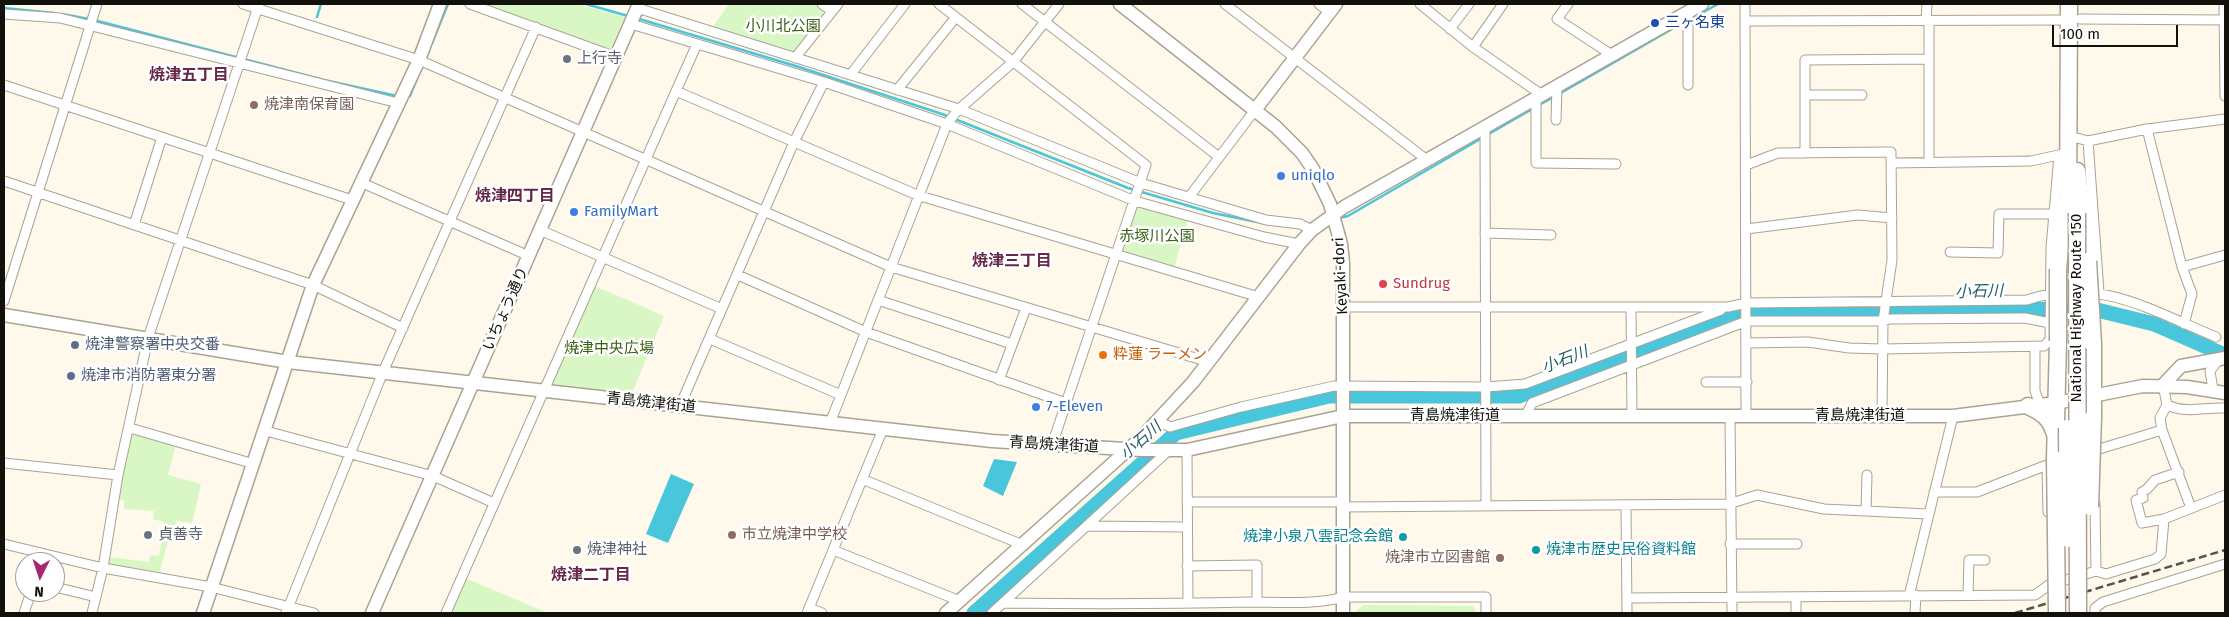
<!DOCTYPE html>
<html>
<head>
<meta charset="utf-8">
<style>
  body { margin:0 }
  #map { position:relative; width:2229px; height:617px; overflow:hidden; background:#fff9ec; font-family:"Fira Sans",sans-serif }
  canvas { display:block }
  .frame { position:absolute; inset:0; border:5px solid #13110c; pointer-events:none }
  .north { position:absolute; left:15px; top:552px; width:50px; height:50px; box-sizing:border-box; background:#fff; border:1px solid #a1a09e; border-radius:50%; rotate:184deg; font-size:14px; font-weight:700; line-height:20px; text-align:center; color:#13110c }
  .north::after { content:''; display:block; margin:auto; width:18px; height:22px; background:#aa256f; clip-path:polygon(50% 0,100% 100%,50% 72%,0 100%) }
  .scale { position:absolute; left:2052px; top:25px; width:126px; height:22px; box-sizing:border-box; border:2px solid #13110c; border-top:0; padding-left:6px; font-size:15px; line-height:18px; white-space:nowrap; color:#13110c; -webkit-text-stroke:4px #fff; paint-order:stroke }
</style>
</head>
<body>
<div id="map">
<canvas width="2229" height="617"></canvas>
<div class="frame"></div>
<div class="north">N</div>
<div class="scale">100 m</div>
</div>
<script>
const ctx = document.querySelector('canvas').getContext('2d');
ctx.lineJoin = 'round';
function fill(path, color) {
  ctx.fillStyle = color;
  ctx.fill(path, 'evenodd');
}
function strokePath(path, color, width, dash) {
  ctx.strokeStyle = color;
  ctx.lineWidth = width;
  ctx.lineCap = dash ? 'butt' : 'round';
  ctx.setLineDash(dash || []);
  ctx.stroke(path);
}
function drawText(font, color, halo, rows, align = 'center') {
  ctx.font = font + ' "Fira Sans","Noto Sans JP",sans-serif';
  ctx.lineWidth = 5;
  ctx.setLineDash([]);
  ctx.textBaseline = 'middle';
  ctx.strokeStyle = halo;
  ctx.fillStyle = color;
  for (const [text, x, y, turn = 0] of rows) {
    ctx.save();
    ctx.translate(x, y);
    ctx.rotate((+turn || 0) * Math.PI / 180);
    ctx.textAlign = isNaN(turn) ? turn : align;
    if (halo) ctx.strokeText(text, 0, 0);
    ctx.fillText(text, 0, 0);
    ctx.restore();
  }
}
fill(new Path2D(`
  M483 4H577L625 17 611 48 609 50Z
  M729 4H814L823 10V16L795 52 791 54 712 28Z
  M1141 206 1188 219 1174 268 1124 253 1122 250 1137 207Z
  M595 286 664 316 632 393 552 384Z
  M132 432 176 444 168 475 201 484 192 523 177 521 169 538 159 574 108 564 109 557 149 562 150 555 159 556 164 522 153 519 154 511 124 509V500L117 499Z
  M465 578 548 613H450Z
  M1364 605 1473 606 1477 613H1356V611Z`), '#d9f6c5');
fill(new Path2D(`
  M994 459 1017 462 1003 496 983 486Z
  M671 474 694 484 668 543 646 534Z`), '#49c6db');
strokePath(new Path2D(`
  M586 4 628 16
  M4 8 54 13
  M62 14 89 19
  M317 17 321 4
  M636 18 799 67 942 114 1128 188 1213 213 1262 223
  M1691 19 1718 4
  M94 20 324 80 397 96
  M432 43 448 4
  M1559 94 1686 21
  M407 96H410L418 76
  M1539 105 1554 97
  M1487 135 1534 108
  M1339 218 1348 216 1482 138
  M979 609 985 613`), '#49c6db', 2.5);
strokePath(new Path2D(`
  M974 613 1176 433 1329 396H1519L1734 312 2093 309 2154 324 2225 355`), '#49c6db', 15);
const street = new Path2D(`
  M243 4 419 60 891 267 1209 362
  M470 4 616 57
  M822 4 832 11
  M939 4 1146 165 1052 445
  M1022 4 1219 157
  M1225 4 1427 160
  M1319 4 1329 12
  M1420 4 1473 47 1542 95
  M1568 4 1557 19 1612 55
  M1745 4 1746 416
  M2224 4 2225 96
  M637 8 959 109 1141 183 1266 220 1300 224 1312 230
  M1688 12V85
  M4 14 60 18 398 103
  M2080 19 2225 20
  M1926 20 1927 4
  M1929 20V162
  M1745 21 2069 20
  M631 24 824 82 947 124 1135 201 1264 237 1299 244
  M1450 29 1469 4
  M1473 47 1503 4
  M795 58 838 4
  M851 74 905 4
  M4 85 352 200
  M897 90 956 17
  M676 91 697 44
  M1805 95H1862
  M1536 98V163L1616 164
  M1556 120 1557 86
  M1485 127 1486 505
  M2147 129 2182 267 2192 294 2184 324
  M2077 138 2088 141 2147 129 2225 119
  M2088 141 2099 292
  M1805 153V60L1929 59
  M1891 163 2031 161 2063 154
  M1746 165 1778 153 1891 152 1892 260 1883 321 1882 416
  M4 181 313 285 403 328
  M360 182 529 256
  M1189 197 1255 110
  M134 225 162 137
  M1746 229 1858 215 1892 218
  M540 230 722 309
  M1485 233 1551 235
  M1950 252 1998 253 1999 214H2054
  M2182 267 2225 255
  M738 275 866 332 1066 403
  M878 300 1012 344
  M4 301 97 4
  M1343 307H1728L1747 303 2027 300C2099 276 2152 311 2216 337
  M1631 308 1632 416
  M710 339 841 395
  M1747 343 1808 342 1849 348 1882 349 2044 346 2050 340 2051 248 2059 155
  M2035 346V391L2040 405
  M999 380 1026 308
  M1706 382H1747
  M2163 385 2167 405 2160 418 2162 430 2191 508
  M2213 390 2210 371 2219 359
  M2167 405C2187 414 2204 407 2225 408
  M680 406 794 142 824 82
  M1526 415 1532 403 1747 321H1883L1890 319 2025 318 2050 323
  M1730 416 1732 613
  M1158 421 1170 427 1241 407 1334 386 1486 387 1525 384 1721 310
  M830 423 947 124 957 111 1013 62 1059 4
  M130 428 254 464
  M266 431 433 476 494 503
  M1187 450 1188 603
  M2096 450 2162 430
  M4 463 118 475
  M2179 472 2155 480 2147 489 2142 492 2143 498 2136 500 2142 523 2164 519 2225 495
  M862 479 1023 545
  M1934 492H1977L2047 465 2048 512
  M1187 502H1343
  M1626 505 1627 613
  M1343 507 1729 504 1757 495 1824 509 1928 514
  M1866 511 1867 475
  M1088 526 1187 527
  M4 544 103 568 211 587 314 613
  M1730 544H1797
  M833 550 960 601
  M1187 566 1257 565V602
  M2096 571 2106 574 2155 559 2161 554 2164 519
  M55 587 96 597
  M1968 595 1969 560H1985
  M1909 596 1953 416
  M1796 597V613
  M1627 598 2035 595 2049 585 2096 571 2095 503
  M1004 603C1085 604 1167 604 1249 602 1276 602 1319 605 1343 597H1486V613
  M810 608 822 613
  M24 613 31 592
  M92 613 103 568 118 475 148 338 259 4
  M286 613 383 372 536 27
  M446 613 676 91 917 195 1259 297
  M807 613 883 429
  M992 613 1168 451
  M1915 613 1916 595
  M2095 613V608L2103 602 2225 564`);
const secondary = new Path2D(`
  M1120 4 1276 127 1302 153 1313 169 1330 204 1341 244 1343 263V613
  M1255 110 1336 4
  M4 315 288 362 992 441 1142 450H1187L1343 416H1953L2056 403 2143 386 2187 387 2225 393
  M2163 385 2181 366 2225 358
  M203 613 313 285 419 60 440 4
  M372 613 639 4
  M946 613 1142 437 1193 382 1299 244 1312 230 1344 207 1702 4`);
const highway = new Path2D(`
  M2077 171 2088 261
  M2068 216 2069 4
  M2058 269 2064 204
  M2028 406C2043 413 2050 418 2055 434
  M2093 417V344
  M2055 459 2058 341`);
strokePath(street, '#aaa394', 11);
strokePath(secondary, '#aaa394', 15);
strokePath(highway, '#aaa394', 19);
strokePath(street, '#fff', 9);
strokePath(secondary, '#fff', 12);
strokePath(highway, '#fff', 16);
strokePath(new Path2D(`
  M2015 613 2225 550`), '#56524b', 2.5, [8, 4]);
const highwayBridge = new Path2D(`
  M2077 213 2078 613
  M2088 261 2093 344
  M2058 341V269
  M2067 428 2068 539
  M2055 459 2057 613
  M2090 507 2093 417`);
strokePath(highwayBridge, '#aaa394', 19, []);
strokePath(highwayBridge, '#fff', 16);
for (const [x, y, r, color] of [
  [1655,23,5,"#1a4fb4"],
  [567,59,5,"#6b7280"],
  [254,105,5,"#8d6e63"],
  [1281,176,5,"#3f7fe0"],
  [574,212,5,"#3f7fe0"],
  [1383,284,5,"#e0444e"],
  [75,345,5,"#5c6f8a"],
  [1103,355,5,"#e8710a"],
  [71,376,5,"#5c6f8a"],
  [1036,407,5,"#3f7fe0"],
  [148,535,5,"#6b7280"],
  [732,535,5,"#8d6e63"],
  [1403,537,5,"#0f9aa8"],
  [577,550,5,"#6b7280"],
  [1536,550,5,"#0f9aa8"],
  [1500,558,5,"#8d6e63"]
]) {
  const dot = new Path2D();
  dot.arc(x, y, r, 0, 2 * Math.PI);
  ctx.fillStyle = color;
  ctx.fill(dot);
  strokePath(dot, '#fff', 2);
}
drawText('15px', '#164399', '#fff', [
  ["三ヶ名東",1665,23]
], 'left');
drawText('15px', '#396013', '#fff', [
  ["小川北公園",783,27],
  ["赤塚川公園",1157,237],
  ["焼津中央広場",609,349]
]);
drawText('15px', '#5b616d', '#fff', [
  ["上行寺",577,59],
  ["貞善寺",158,535],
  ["焼津神社",587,550]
], 'left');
drawText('15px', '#785e54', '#fff', [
  ["焼津南保育園",264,105],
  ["市立焼津中学校",742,535],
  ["焼津市立図書館",1490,558,"right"]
], 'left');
drawText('15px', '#366cbe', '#fff', [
  ["uniqlo",1291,176],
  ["FamilyMart",584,212],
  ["7-Eleven",1046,407]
], 'left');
drawText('15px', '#13110c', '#fff', [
  ["Keyaki-dori",1341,276,-93],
  ["National Highway Route 150",2077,308,-90],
  ["いちょう通り",506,309,-66],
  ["青島焼津街道",651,403,6],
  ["青島焼津街道",1455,416],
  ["青島焼津街道",1860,416],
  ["青島焼津街道",1054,445,3]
]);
drawText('15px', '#be3a42', '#fff', [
  ["Sundrug",1393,284]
], 'left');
drawText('15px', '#4e5e75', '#fff', [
  ["焼津警察署中央交番",85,345],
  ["焼津市消防署東分署",81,376]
], 'left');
drawText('15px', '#c56008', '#fff', [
  ["粋蓮 ラーメン",1113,355]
], 'left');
drawText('15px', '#0d838f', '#fff', [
  ["焼津小泉八雲記念会館",1393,537],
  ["焼津市歴史民俗資料館",1546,550,"left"]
], 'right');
drawText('bold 16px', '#672747', '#fff', [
  ["焼津五丁目",189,76],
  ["焼津四丁目",515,197],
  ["焼津三丁目",1012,262],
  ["焼津二丁目",591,576]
]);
drawText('italic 16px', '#285b64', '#fff', [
  ["小石川",1979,292,-1],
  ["小石川",1565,360,-21],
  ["小石川",1141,441,-41]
]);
</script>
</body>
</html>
